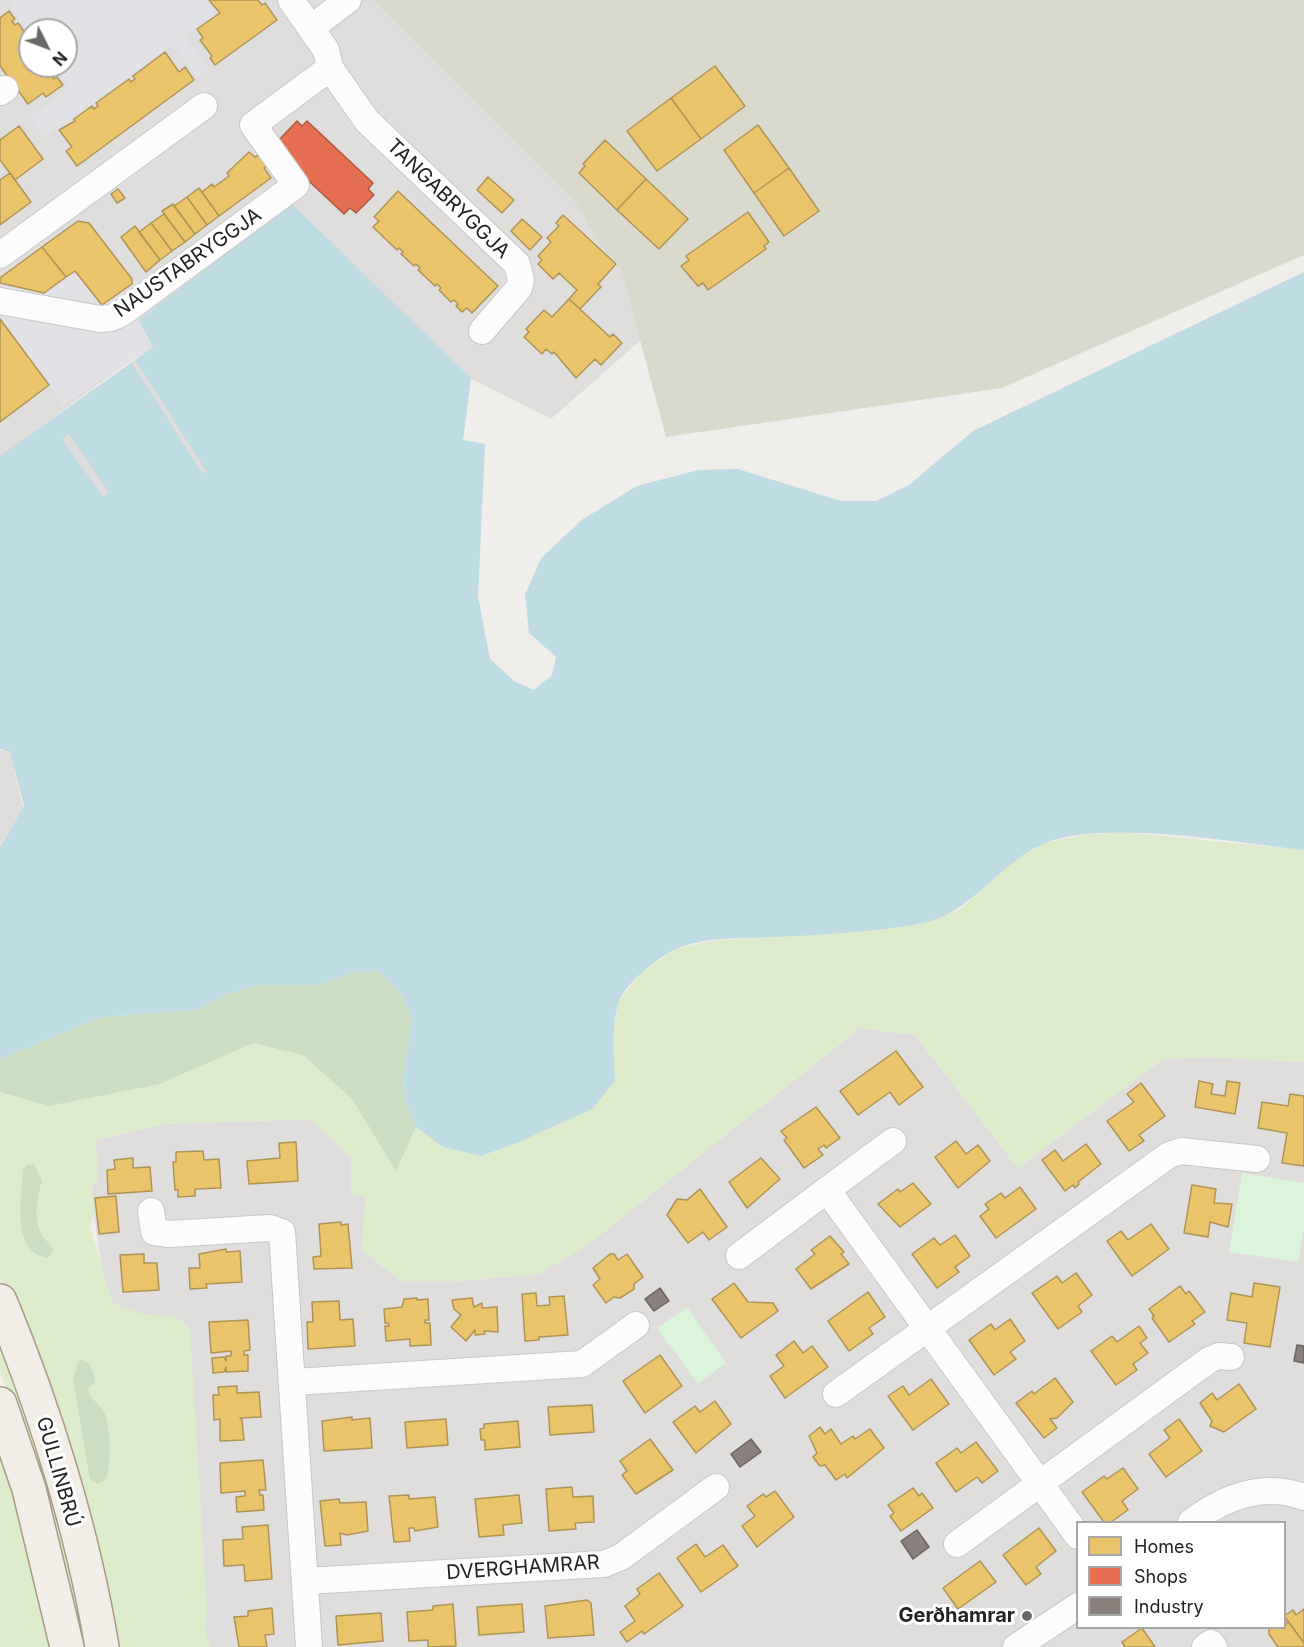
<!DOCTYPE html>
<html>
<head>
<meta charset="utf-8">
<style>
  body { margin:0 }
  #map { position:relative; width:1304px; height:1647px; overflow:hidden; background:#f0eeeb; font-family:Inter,sans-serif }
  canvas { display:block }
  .legend { position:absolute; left:1076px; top:1521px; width:210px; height:108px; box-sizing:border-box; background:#fff; border:2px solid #a7a7a7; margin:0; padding:8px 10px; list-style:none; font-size:18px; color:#222 }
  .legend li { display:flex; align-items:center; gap:12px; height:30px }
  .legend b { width:30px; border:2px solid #a7a7a7 }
  .north { position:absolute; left:18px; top:18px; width:60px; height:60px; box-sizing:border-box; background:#fff; border:2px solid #a7a7a7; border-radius:50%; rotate:132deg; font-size:16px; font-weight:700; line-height:24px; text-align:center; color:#222 }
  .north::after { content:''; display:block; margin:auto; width:21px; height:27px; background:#6a6968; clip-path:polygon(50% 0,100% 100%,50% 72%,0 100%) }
</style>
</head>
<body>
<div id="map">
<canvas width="1304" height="1647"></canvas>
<ul class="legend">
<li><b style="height:16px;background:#e9c46a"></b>Homes</li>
<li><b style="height:16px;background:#e76f51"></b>Shops</li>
<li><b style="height:16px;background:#8a817c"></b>Industry</li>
</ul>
<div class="north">N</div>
</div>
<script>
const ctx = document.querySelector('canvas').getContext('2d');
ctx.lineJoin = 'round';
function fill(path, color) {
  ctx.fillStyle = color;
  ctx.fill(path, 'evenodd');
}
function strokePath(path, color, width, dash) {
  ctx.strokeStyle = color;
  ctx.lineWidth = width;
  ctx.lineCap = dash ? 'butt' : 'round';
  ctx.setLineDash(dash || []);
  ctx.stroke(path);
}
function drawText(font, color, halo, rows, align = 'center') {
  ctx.font = font + ' Inter,sans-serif';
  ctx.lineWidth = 6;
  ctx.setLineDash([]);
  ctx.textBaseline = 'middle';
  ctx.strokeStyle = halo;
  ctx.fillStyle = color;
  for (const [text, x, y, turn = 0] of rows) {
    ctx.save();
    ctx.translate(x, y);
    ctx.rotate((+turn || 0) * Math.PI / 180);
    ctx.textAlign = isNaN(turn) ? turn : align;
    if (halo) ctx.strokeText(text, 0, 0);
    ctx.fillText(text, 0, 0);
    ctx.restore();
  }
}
fill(new Path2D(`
  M0 0H372L577 205 599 244 621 269 641 340 551 419 472 379 293 206 138 321 150 346 0 457ZM30 30H66V66H30Z
  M0 750 10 752 23 808 0 846Z
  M860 1028 915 1035 1018 1168 1162 1060 1205 1057 1304 1062V1647H156L94 1214 92 1186 99 1180 95 1140 166 1124 310 1119 351 1157V1195H366L362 1250 401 1281H456L538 1274 585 1247ZM1078 1522H1284V1628H1078Z`), '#dfdedc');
fill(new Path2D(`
  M372 0H1304V255L1002 388 666 437 621 269 599 244 577 205Z`), '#d9d9cd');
fill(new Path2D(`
  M1120 832 1304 850V1062L1205 1057 1162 1060 1018 1168 915 1035 860 1028 585 1247 538 1274 456 1281H401L361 1250 366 1196 351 1195V1157L310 1119 166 1124 95 1140 99 1180 92 1186 94 1214 90 1227 112 1302 141 1314 177 1317 190 1329 207 1610 205 1631 210 1647H113L21 1329 0 1277V1092L49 1106 160 1084 253 1043 303 1055 352 1099 396 1170 416 1127 443 1147 481 1156 519 1142 592 1108 615 1081 613 1038 618 1002 642 972 676 949 710 941 791 936 921 924 960 909 1014 861 1044 843 1085 835Z
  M0 1334 22 1393 93 1647H79L22 1432 0 1371Z
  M0 1445 56 1647H0Z`), '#ddeccb');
fill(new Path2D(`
  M378 971 400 992 412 1019 403 1077 405 1101 416 1127 396 1171 352 1099 303 1055 253 1043 160 1084 49 1106 0 1092V1059L102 1017 197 1010 227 994 260 985H316L353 973Z
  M34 1164 42 1181C37 1196 33 1219 42 1235 45 1241 51 1243 53 1251L48 1258C10 1252 22 1197 23 1170L27 1165Z
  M82 1360C92 1363 94 1372 95 1382L88 1389C91 1401 98 1402 104 1412 111 1425 111 1463 107 1478L98 1484 90 1479 73 1380 78 1361Z`), '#cbdec1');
fill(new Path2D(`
  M1242 1173 1304 1183V1228L1298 1262 1229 1252Z
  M687 1307 726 1363 698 1384 657 1328Z`), '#daf5da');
fill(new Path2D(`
  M200 87 207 98 0 241V233Z
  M329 93 407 166 389 186 311 112Z
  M201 119 216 138 130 201 116 182Z`), '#e0dfde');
fill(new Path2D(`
  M14 0H206L215 13 185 36 209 69 197 78 172 45 45 137 29 117 69 88 53 66H66V30H30V35L8 4Z
  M75 271 97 302 102 305 132 284 151 310 137 321 153 347 63 405 0 319V283L44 293Z`), '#e2e1e5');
fill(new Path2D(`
  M292 204 471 378 463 440 485 444 478 596 490 659 514 681 534 690 552 675 556 657 529 633 525 595 541 558 583 519 637 486 698 470 738 469 841 501H876L909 485 973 431 1304 272V850C1239 843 1100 818 1043 844 997 864 971 915 919 924 872 932 822 935 774 937 742 939 706 936 676 949 658 957 623 985 618 1004 611 1029 614 1056 615 1081L592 1109 519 1142 481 1156 443 1147 416 1127 405 1101 403 1077 412 1019 400 992 378 971 353 973 316 985H260L227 994 197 1010 102 1017 0 1059V847L24 806 10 752 0 749V456L153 347 138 320Z`), '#bfdbe3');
fill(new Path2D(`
  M135 360 207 472 203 474 131 362Z
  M69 434 109 492 103 497 62 439Z`), '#dedddd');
const homes = new Path2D(`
  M209 0H258L262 5 265 3 277 20 215 65 210 58 212 56 200 40 203 38 197 29 220 13Z
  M9 11 15 19 12 21 15 25 18 23 28 37 25 39 28 43 30 41V66H49L55 73 51 75 54 79 57 77 63 85 46 97 43 93 28 104 0 66V18Z
  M165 52 179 72 185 67 194 80 77 166 66 151 72 147 59 130 75 121 74 119 92 106 94 109 98 106 96 103 129 79 131 82 135 79 133 76Z
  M715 66 745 106 701 139 671 98Z
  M671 98 701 139 657 171 627 131Z
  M758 125 789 168 754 193 724 150Z
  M19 126 43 159 15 180 0 160V140Z
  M605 140 646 179 617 210 579 173 585 166 583 164Z
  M249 152 255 157 259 155 267 166 264 168 271 178 219 216 202 192 212 184 214 187 229 176 227 173Z
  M789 168 819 211 784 236 754 193Z
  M10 173 31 202 0 225V180Z
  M488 177 514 200 502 213 477 190Z
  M646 179 688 219 659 249 617 210Z
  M199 188 219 216 207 225 187 197Z
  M118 189 125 198 117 203 111 194Z
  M398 191 498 286 472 313 467 308 462 312 456 306 458 304 454 300 451 302 439 290 441 288 437 284 435 286 418 270 420 268 416 264 414 266 401 254 403 252 399 248 397 250 373 227 379 221 374 217Z
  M187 197 207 225 195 234 174 206Z
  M173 204 195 234 185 242 162 211Z
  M748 212 769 242 764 246 766 249 708 290 703 283 698 286 681 266 689 260 686 256Z
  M164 214 185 242 172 251 151 223Z
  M563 215 616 264 598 284 601 287 580 309 569 299 577 290 559 273 553 279 538 264 542 260 538 256 551 242 547 238 559 226 556 223Z
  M522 219 542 237 530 250 511 231Z
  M78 221 89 223 132 279V284L102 305 75 271 66 277 42 247Z
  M151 223 172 251 160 260 139 232Z
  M135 226 160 260 146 272 121 237Z
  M42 247 66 277 44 293 0 283V278Z
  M569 299 610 337 613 334 622 343 601 365 595 359 576 378 554 352 552 354 546 349 542 354 524 337 529 332 526 329 544 310 552 317Z
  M0 319 49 385 0 422Z
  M896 1051 923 1087 899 1105 890 1092 858 1115 840 1091Z
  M1199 1081 1213 1084 1211 1094 1225 1096 1227 1081 1240 1083 1235 1114 1195 1107Z
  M1141 1083 1165 1116 1139 1135 1144 1141 1129 1151 1107 1121 1134 1102 1127 1094Z
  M1290 1094 1304 1096V1166L1282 1163 1287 1133 1258 1128 1262 1102 1288 1106Z
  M816 1107 840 1138 826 1148 824 1145 818 1149 823 1155 804 1168 784 1140 787 1138 781 1131Z
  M956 1141 966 1154 978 1145 990 1161 958 1188 935 1157Z
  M296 1142 298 1181 249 1184 247 1161 280 1158 279 1143Z
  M1086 1144 1101 1164 1078 1182 1079 1184 1075 1188 1073 1185 1065 1191 1042 1160 1055 1150 1063 1161Z
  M203 1151 204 1160 219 1159 221 1188 195 1189V1196L178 1197V1190H175L173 1162H176V1152Z
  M133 1158V1168L150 1167 152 1191 108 1194 107 1170 115 1169 114 1160Z
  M761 1158 780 1179 747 1208 729 1182Z
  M913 1183 931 1204 900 1227 878 1204 898 1189 900 1192Z
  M1192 1185 1216 1189 1214 1203 1232 1204 1228 1227 1210 1222 1208 1237 1184 1233Z
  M1020 1187 1036 1209 996 1238 980 1216 989 1209 985 1204 1001 1193 1005 1198Z
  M700 1189 727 1227 709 1240 703 1232 688 1243 667 1215 677 1199 687 1200Z
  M116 1196 119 1232 99 1234 95 1198Z
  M341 1222V1225L348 1224 352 1268 314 1269 313 1257 321 1256 319 1224Z
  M1151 1224 1169 1249 1132 1276 1107 1241 1121 1231 1128 1240Z
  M955 1235 970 1256 955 1267 959 1272 937 1288 912 1254 934 1238 940 1245Z
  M830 1236 844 1252 841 1254 849 1264 811 1289 796 1269 815 1254 811 1250Z
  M226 1249V1252L240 1251 242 1282 206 1284 207 1288 190 1289 189 1268H200L199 1254Z
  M144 1254V1263H157L159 1290 123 1292 120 1255Z
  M610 1254H614L618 1260 627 1254 643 1277 634 1284V1289L620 1298 614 1297 606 1303 593 1285 600 1279 593 1268Z
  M1076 1273 1092 1295 1078 1306 1082 1312 1058 1329 1032 1293 1057 1276 1062 1283Z
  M734 1283 748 1302 773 1303 778 1311 741 1338 712 1299Z
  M1254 1283 1280 1287 1270 1347 1244 1343 1247 1323 1227 1320 1231 1293 1252 1297Z
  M1180 1286 1186 1294 1189 1291 1205 1312 1192 1321 1195 1324 1169 1342 1152 1318 1154 1316 1149 1309Z
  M868 1292 885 1317 869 1328 873 1334 849 1351 828 1321Z
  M536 1293 537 1306 550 1305 549 1297 564 1296 568 1335 539 1337V1340L525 1341 522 1294Z
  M417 1298V1300L428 1299 429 1320H425V1323H430L431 1345 410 1346V1339L386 1341 385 1326H389L388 1323H385L384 1309 402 1307 404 1299Z
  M472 1298 474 1307 482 1303V1308L497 1307 498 1332 484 1331 485 1334 475 1335V1330L466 1341 451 1327 461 1315 454 1309 452 1300Z
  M339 1301 340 1320 353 1319 355 1346 308 1349 307 1322H313L312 1302Z
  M1010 1319 1025 1341 1010 1352 1016 1359 994 1375 969 1340 991 1324 995 1330Z
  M248 1320 250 1350 244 1351V1355H248V1371L226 1372V1367L224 1372 213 1373 212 1358 224 1357 226 1361V1356H231V1351L211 1353 209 1322Z
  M1139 1326 1147 1338 1140 1343 1148 1353 1133 1364 1137 1370 1116 1385 1091 1351 1112 1336 1117 1342Z
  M794 1341 803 1353 812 1346 828 1367 785 1398 770 1376 784 1366 776 1355Z
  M660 1355 682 1386 645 1413 623 1381Z
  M1055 1378 1073 1402 1057 1418 1050 1419 1057 1428 1044 1438 1016 1403 1032 1391 1034 1394Z
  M931 1379 949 1404 913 1430 888 1396 903 1386 909 1395Z
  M1239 1384 1256 1409 1224 1432 1210 1426 1212 1421 1200 1403 1212 1393 1217 1400Z
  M237 1386V1393L259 1392 261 1417 240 1418 242 1420 244 1440 220 1441V1419L214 1420 213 1395H219L218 1387Z
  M715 1401 731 1424 696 1453 673 1422 695 1406 700 1412Z
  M592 1405 594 1432 550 1435 548 1407Z
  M352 1417V1420L370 1418 372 1448 324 1451 322 1421Z
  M446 1419 448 1445 407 1448 405 1422Z
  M1179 1419 1202 1451 1166 1477 1149 1454 1170 1438 1164 1430Z
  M518 1421 520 1447 485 1450V1440H481L480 1429 484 1428V1424Z
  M820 1427 825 1434 831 1429 841 1444 853 1436 855 1439 870 1429 884 1448 847 1478 845 1474 836 1480 825 1465 820 1466 813 1457 817 1453 809 1436Z
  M650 1439 673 1470 636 1494 622 1475 627 1471 620 1461Z
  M976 1442 998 1471 982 1483 977 1477 956 1492 936 1463 957 1448 961 1453Z
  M263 1460 266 1490H259L260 1495H263L264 1510 237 1512 236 1497 245 1496V1491L221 1493 220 1463Z
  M1123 1468 1138 1489 1122 1501 1128 1510 1111 1522H1104L1082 1492 1104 1476 1107 1479Z
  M572 1487 573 1497 593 1496 594 1522 575 1523 576 1529 549 1531 546 1489Z
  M913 1488 919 1496 922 1493 933 1508 901 1531 890 1516 894 1513 888 1505Z
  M775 1491 794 1517 757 1547 742 1526 755 1516 747 1506 763 1494 766 1497Z
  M409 1495V1499L435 1497 438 1527 415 1531 414 1528H409L410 1541 394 1542 389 1496Z
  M519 1495 522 1523 503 1525 504 1535 479 1537 475 1499Z
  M339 1499 340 1503 366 1502 368 1531 347 1535 340 1533 341 1545 325 1546 320 1501Z
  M268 1525 272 1579 245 1581 244 1565 224 1566 223 1540 243 1539 242 1527Z
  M1039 1528 1056 1551 1036 1567 1041 1574 1026 1585 1003 1555Z
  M696 1544 705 1557 723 1545 738 1566 701 1592 677 1558Z
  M980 1561 996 1582 958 1609 943 1588Z
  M659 1573 683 1606 644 1634 642 1631 627 1642 620 1632 635 1621 625 1606 640 1594 637 1589Z
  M587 1600 591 1603 594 1635 548 1638 545 1606Z
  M453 1604 456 1646 428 1647V1640L409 1641 407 1612 433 1610V1606Z
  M522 1604 524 1632 479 1635 477 1607Z
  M272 1608 274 1634 265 1635 267 1647H239L234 1617 248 1616V1611Z
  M1304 1609V1643L1284 1616 1293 1610 1296 1615Z
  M381 1613 383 1641 338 1645 336 1616Z
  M1288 1621 1304 1643V1647H1278L1269 1634V1628H1284Z
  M1142 1628 1155 1647H1125L1122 1642Z`);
fill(homes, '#e9c46a');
strokePath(homes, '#ad9354', 1.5);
const shops = new Path2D(`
  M297 121 302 126 307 121 373 183 368 189 374 195 356 213 350 208 344 214 278 152V141Z`);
fill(shops, '#e76f51');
strokePath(shops, '#ac5843', 1.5);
const industry = new Path2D(`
  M660 1288 669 1301 654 1311 645 1299Z
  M1297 1345 1304 1346V1363L1294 1361Z
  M751 1439 761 1452 740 1467 731 1454Z
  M917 1530 929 1547 913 1559 901 1541Z`);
fill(industry, '#8a817c');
strokePath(industry, '#6b6461', 1.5);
const minor = new Path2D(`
  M291 0 326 50 330 68 367 121 517 264 521 280 519 288 482 331
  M311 28 348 0
  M0 92 5 89
  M0 255 204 106
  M0 301 100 319 111 318 122 313 296 185 253 125 330 68
  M827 1190 893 1141
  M151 1211 154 1232 169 1234 270 1228 282 1232 309 1647
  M739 1256 827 1190 1078 1536
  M294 1382 582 1364 636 1325
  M836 1394 1169 1155 1181 1151 1257 1159
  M1191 1522C1225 1497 1262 1482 1304 1497
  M957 1544 1209 1360 1219 1356 1231 1357
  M306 1581 604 1564 621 1557 716 1487
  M1016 1647 1078 1606
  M1205 1647 1211 1643 1214 1647`);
const major = new Path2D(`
  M0 1301C45 1409 83 1532 102 1647
  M0 1404 29 1489 67 1647`);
strokePath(minor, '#c9c8c7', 28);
strokePath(major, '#a79c86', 36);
strokePath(minor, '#fdfcfc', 26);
strokePath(major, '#f3ede7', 33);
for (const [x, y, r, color] of [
  [1027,1616,6,"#6a6968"]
]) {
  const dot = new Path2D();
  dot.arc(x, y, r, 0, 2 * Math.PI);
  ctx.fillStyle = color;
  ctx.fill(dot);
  strokePath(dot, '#fff', 2);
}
drawText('20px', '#222', '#fff', [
  ["TANGABRYGGJA",448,199,44],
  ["NAUSTABRYGGJA",188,263,-35],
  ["GULLINBRÚ",58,1472,74],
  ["DVERGHAMRAR",523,1568,-4]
]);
drawText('bold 20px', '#222', '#fff', [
  ["Gerðhamrar",1015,1616]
], 'right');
</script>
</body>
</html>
